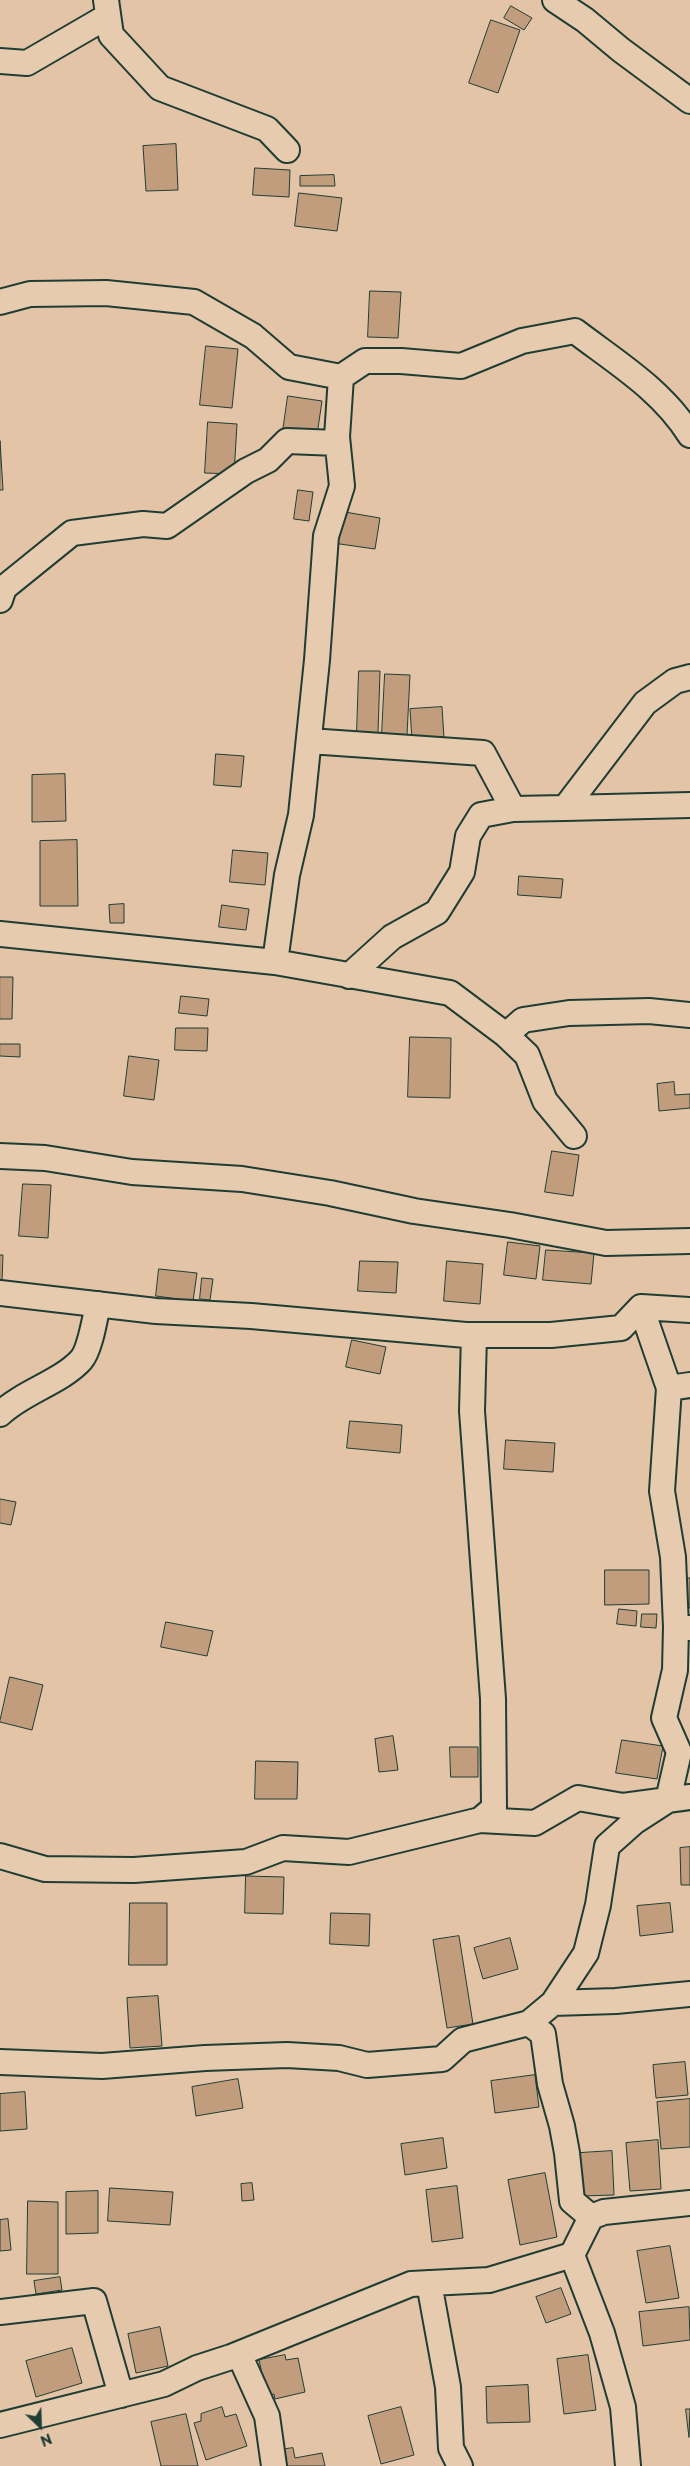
<!DOCTYPE html>
<html>
<head>
<meta charset="utf-8">
<style>
  body { margin:0 }
  #map { position:relative; width:690px; height:2466px; overflow:hidden; background:#e3c4a6; font-family:"Playpen Sans",sans-serif }
  canvas { display:block }
  .north { position:absolute; left:15px; top:2401px; width:50px; height:50px; -webkit-text-stroke:4px #e7cbae; paint-order:stroke; rotate:156deg; font-size:14px; font-weight:700; line-height:20px; text-align:center; color:#1f3d34 }
  .north::after { content:''; display:block; margin:auto; width:18px; height:22px; background:#1f3d34; clip-path:polygon(50% 0,100% 100%,50% 72%,0 100%) }
</style>
</head>
<body>
<div id="map">
<canvas width="690" height="2466"></canvas>
<div class="north">N</div>
</div>
<script>
const ctx = document.querySelector('canvas').getContext('2d');
ctx.lineJoin = 'round';
function fill(path, color) {
  ctx.fillStyle = color;
  ctx.fill(path, 'evenodd');
}
function strokePath(path, color, width, dash) {
  ctx.strokeStyle = color;
  ctx.lineWidth = width;
  ctx.lineCap = dash ? 'butt' : 'round';
  ctx.setLineDash(dash || []);
  ctx.stroke(path);
}
const building = new Path2D(`
  M511 6 532 18 524 30 504 18Z
  M491 20 520 30 498 93 469 83Z
  M176 144 178 190 146 191 143 146Z
  M255 168 290 170 289 197 253 195Z
  M334 175 335 186H300V176Z
  M299 193 342 198 337 231 295 226Z
  M370 291 401 292 398 338 368 337Z
  M206 346 238 349 232 408 200 405Z
  M288 396 322 401 317 435 283 431Z
  M208 422 237 424 234 474 205 473Z
  M0 441 3 490H0Z
  M298 490 313 492 309 521 294 519Z
  M339 511 380 518 375 549 333 543Z
  M359 671H380L378 733 357 732Z
  M385 674 410 675 407 735 382 734Z
  M442 707 444 738 412 740 410 709Z
  M216 754 244 756 241 787 214 785Z
  M65 774 66 821 32 822V775Z
  M77 840 78 906H40V841Z
  M233 850 268 853 265 885 230 882Z
  M519 876 563 879 561 898 518 895Z
  M124 904V923H110L109 905Z
  M222 905 249 909 246 930 219 927Z
  M0 977H13L12 1019H0Z
  M181 996 209 999 207 1016 179 1013Z
  M176 1028H208L207 1051 175 1050Z
  M410 1037 451 1038 450 1098 408 1097Z
  M0 1044H20V1057L0 1056Z
  M129 1056 159 1060 154 1100 124 1096Z
  M674 1082 675 1095 690 1094V1108L659 1111 657 1084Z
  M552 1151 579 1155 573 1196 545 1192Z
  M23 1184 51 1185 48 1238 19 1236Z
  M508 1242 540 1246 536 1279 504 1275Z
  M546 1250 594 1253 591 1284 543 1280Z
  M0 1255H3L2 1281H0Z
  M360 1261 398 1262 396 1293 358 1291Z
  M447 1261 483 1264 480 1304 444 1301Z
  M159 1269 197 1273 193 1301 156 1296Z
  M202 1278 213 1279 210 1300 200 1299Z
  M352 1340 386 1347 380 1374 346 1367Z
  M350 1421 402 1425 400 1453 347 1448Z
  M506 1440 555 1443 553 1472 504 1469Z
  M0 1499 16 1502 11 1525 0 1523Z
  M605 1570H649V1604L605 1605Z
  M684 1578H690V1608H681Z
  M619 1609 637 1611 636 1626 617 1624Z
  M642 1614H657L656 1628 641 1627Z
  M166 1622 213 1631 207 1656 161 1647Z
  M10 1677 43 1685 32 1730 0 1722Z
  M393 1736 398 1770 379 1772 375 1739Z
  M622 1740 663 1746 657 1779 616 1773Z
  M450 1747H478V1777H451Z
  M256 1761 298 1762 297 1799H255Z
  M690 1847V1885H681L680 1848Z
  M246 1876 284 1877 283 1914 245 1913Z
  M130 1903H167V1965H129Z
  M670 1903 673 1932 640 1936 637 1906Z
  M331 1913 370 1914 369 1946 330 1944Z
  M459 1936 473 2024 447 2028 433 1940Z
  M510 1938 518 1969 483 1979 474 1948Z
  M158 1996 162 2046 130 2048 127 1998Z
  M685 2062 688 2095 656 2098 653 2065Z
  M535 2075 539 2107 495 2113 491 2081Z
  M238 2079 243 2108 196 2116 192 2087Z
  M25 2092 27 2129 0 2131V2094Z
  M690 2099V2147L661 2149 657 2102Z
  M443 2138 447 2168 405 2175 401 2144Z
  M658 2140 661 2189 630 2191 626 2143Z
  M612 2151 614 2195 582 2196 580 2153Z
  M545 2173 557 2237 520 2245 508 2180Z
  M252 2183 254 2200 242 2201 241 2184Z
  M457 2186 463 2238 432 2242 426 2190Z
  M110 2188 173 2192 170 2225 108 2221Z
  M98 2191V2233L66 2234V2192Z
  M28 2201 58 2202V2274H27Z
  M8 2219 11 2250 0 2251V2220Z
  M670 2246 679 2298 646 2303 637 2251Z
  M60 2277 62 2290 36 2294 34 2281Z
  M561 2288 571 2314 546 2323 536 2297Z
  M689 2307 690 2340 643 2346 639 2312Z
  M160 2327 168 2366 136 2373 128 2334Z
  M72 2348 82 2383 36 2397 26 2361Z
  M285 2355 286 2360 298 2358 305 2392 275 2399 274 2394 267 2396 259 2360Z
  M588 2355 596 2410 564 2414 557 2359Z
  M528 2385 530 2422 487 2423 486 2387Z
  M222 2407 225 2417 236 2414 247 2446 206 2460 194 2423 201 2421V2414Z
  M401 2407 414 2455 381 2464 368 2416Z
  M686 2409H690L689 2437Z
  M186 2414 198 2466H161L151 2422Z
  M293 2448 295 2458 322 2453 325 2466H282L279 2450Z`);
fill(building, '#c29d7d');
strokePath(building, '#1f3d34', 1);
const minor = new Path2D(`
  M106 0 111 35 160 88 267 129 287 150
  M555 0 585 20 621 50 690 101
  M0 61 27 63 108 16
  M0 302 30 294 106 293 194 302 253 336 289 367 341 377 337 437 342 486 326 536 317 660 301 815 287 875 275 962
  M341 377 365 361H401L461 366 522 341 575 331C617 363 662 390 690 435
  M0 600 4 588 72 533 143 524 167 526 246 471 268 460 287 441 337 443
  M309 741 483 753 513 809
  M565 808 690 805
  M0 934 275 962 450 993 506 1035 527 1055 545 1101 574 1136
  M349 976 392 937 437 912 462 872 468 836 481 815 513 809 565 808 645 703 675 681 690 677
  M506 1035 523 1020 569 1013 649 1011 690 1015
  M0 1156 45 1158 132 1172 242 1179 330 1193 414 1211 510 1225 606 1243 690 1241
  M0 1293 156 1311 251 1316 466 1335H551L621 1328 641 1307 690 1310
  M641 1307 669 1388 662 1491 673 1557 676 1627 690 1628
  M669 1388 690 1385
  M0 1414C23 1392 61 1382 81 1360 90 1350 95 1318 98 1304
  M480 1820 535 1823 578 1798 623 1806 690 1797
  M0 1856 45 1869 134 1870 246 1862 283 1848 349 1852 480 1820 494 1808 493 1699 472 1411 474 1335
  M553 2003 586 1953 598 1905 607 1846 634 1822 668 1800 679 1752 664 1718 675 1670 676 1627
  M529 2023 543 2034 550 2084 562 2126 567 2153 572 2201 591 2217
  M0 2062 102 2066 205 2058 287 2055 339 2058 367 2065 442 2059 463 2040 529 2023 553 2003 616 2001 690 1994
  M572 2255 602 2333 623 2407 628 2466
  M429 2283 448 2387 451 2448 460 2466
  M0 2312 94 2301 121 2395
  M239 2354 267 2416 274 2466
  M0 2425 164 2384 197 2368 231 2357 411 2284 489 2280 572 2255 591 2217 604 2212 690 2203`);
strokePath(minor, '#1f3d34', 28);
strokePath(minor, '#e7cbae', 24);
</script>
</body>
</html>
